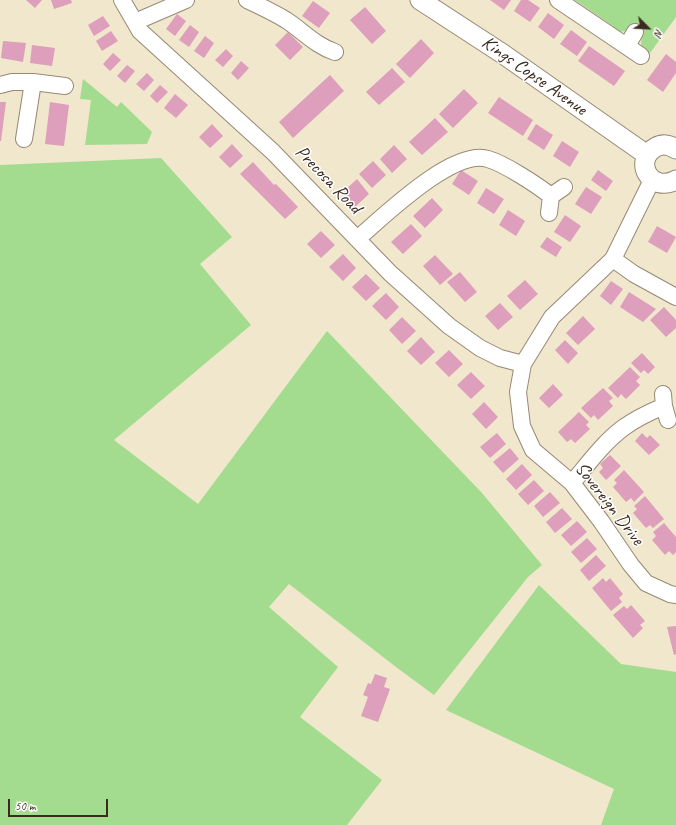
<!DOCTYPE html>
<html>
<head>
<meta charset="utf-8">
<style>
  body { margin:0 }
  #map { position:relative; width:676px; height:825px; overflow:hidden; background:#f0e7cc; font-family:Caveat,sans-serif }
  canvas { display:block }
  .north { position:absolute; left:628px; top:8px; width:40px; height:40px; -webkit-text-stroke:3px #fff; paint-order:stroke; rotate:114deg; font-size:11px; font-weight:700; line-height:16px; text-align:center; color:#3b2a1e }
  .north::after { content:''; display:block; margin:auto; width:14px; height:18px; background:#3b2a1e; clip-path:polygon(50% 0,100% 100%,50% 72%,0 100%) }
  .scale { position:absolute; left:8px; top:799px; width:100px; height:18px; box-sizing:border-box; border:2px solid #3b2a1e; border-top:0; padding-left:5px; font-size:12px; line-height:14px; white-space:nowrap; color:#3b2a1e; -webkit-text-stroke:3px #fff; paint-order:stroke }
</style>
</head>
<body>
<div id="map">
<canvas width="676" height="825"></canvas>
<div class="north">N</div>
<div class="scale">50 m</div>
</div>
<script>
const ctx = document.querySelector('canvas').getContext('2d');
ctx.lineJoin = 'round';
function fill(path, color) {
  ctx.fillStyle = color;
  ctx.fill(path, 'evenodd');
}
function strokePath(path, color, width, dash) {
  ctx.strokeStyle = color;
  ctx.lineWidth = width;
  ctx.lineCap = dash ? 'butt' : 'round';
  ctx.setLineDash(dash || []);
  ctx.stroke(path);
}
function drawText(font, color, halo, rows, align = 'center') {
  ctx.font = font + ' Caveat,sans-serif';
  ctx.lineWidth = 3;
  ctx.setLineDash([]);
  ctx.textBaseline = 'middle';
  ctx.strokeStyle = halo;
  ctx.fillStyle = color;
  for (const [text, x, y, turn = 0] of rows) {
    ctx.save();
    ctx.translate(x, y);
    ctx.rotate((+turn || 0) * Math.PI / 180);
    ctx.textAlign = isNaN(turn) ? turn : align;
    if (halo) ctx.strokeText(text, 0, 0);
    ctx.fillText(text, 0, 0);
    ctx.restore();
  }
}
fill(new Path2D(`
  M575 0H676V17L650 53 641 46 642 30 615 32 613 26Z
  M83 79 117 107 121 102 152 132 147 144 85 145 91 100 80 99Z
  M161 158 232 237 200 264 251 325 114 440 198 504 327 331 482 493 542 565 528 577 434 695 396 667 289 584 269 607 338 667 300 717 382 780 347 825H0V165Z
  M539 585 621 664 676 672V825H601L614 789 446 710Z`), '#a3dc8e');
fill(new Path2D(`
  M26 0H42L35 8Z
  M51 0H71L72 3 54 9Z
  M490 0H511L504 10Z
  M521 0H528L540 8 530 22 514 11Z
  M313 1 330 13 319 28 302 16Z
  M365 7 386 31 372 44 350 20Z
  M548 13 564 25 554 39 538 27Z
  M177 14 186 21 175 36 166 29Z
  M103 16 110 26 94 36 88 25Z
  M190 25 199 32 189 47 179 40Z
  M571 30 587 42 577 56 560 44Z
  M111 31 118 41 102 51 96 41Z
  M288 32 303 47 290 60 275 45Z
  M205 36 214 43 204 58 194 51Z
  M421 39 434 53 410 78 396 64Z
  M3 41 26 43 23 62 1 58Z
  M32 45 55 48 52 66 30 63Z
  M589 46 625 71 614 86 578 61Z
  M226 49 233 56 223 67 215 60Z
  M113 53 121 60 110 71 103 64Z
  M666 54 676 62V73L663 92 647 80Z
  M241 61 249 68 238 80 231 73Z
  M127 65 135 71 125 83 117 76Z
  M392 68 405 82 379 105 366 92Z
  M147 73 154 80 144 91 136 84Z
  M330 75 344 91 293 138 279 122Z
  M160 85 168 92 157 103 150 96Z
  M464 89 478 103 453 128 439 114Z
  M175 94 188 105 176 118 164 108Z
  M499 97 533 120 523 136 488 113Z
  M0 102H6L1 141H0Z
  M50 102 69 105 64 146 45 144Z
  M435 118 448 132 422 155 409 142Z
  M212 124 223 136 210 148 199 137Z
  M536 124 553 135 544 150 527 139Z
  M562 141 579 152 570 167 553 156Z
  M232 144 243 156 230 168 219 157Z
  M394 145 407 159 392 173 380 159Z
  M373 161 386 175 372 188 359 174Z
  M253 162 274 185 276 184 298 207 285 219 240 174Z
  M461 170 478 181 469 195 452 184Z
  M598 170 613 181 606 191 591 180Z
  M357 179 369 194 355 207 342 193Z
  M586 187 602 197 591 214 575 204Z
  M486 188 504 199 494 214 477 203Z
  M432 198 443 210 425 228 413 216Z
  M508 210 525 221 516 236 499 225Z
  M565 215 581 226 570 242 554 232Z
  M411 224 422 236 403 254 391 242Z
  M657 226 676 237 667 253 648 242Z
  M321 231 335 245 321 258 307 244Z
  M547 237 562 247 556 257 540 247Z
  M343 254 356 268 343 281 329 267Z
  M435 255 453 274 440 285 423 266Z
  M460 272 477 292 465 302 447 282Z
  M366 274 380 288 366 301 352 287Z
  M525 280 538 294 520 310 507 296Z
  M611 281 623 289 611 305 600 296Z
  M629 292 656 309 643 322 620 307Z
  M386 293 399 307 386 320 372 306Z
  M500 303 513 317 498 330 485 316Z
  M664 307 676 320V328L666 337 650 320Z
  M583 316 595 329 578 345 566 333Z
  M402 317 416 331 402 344 389 330Z
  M421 337 435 352 421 365 407 351Z
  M565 340 578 353 568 364 555 350Z
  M449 350 463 364 449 377 435 363Z
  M642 353 655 367 648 374 644 370 641 373 631 363Z
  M630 367 640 377 636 381 640 385 626 399 621 394 618 398 608 388Z
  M471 372 485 386 471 399 457 385Z
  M553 384 563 395 549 408 539 398Z
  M603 388 613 398 609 401 613 406 598 420 594 415 591 418 581 408Z
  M484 402 498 417 486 429 472 414Z
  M579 412 589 422 586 425 590 429 575 443 571 439 567 442 558 432Z
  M497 433 506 444 490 458 480 447Z
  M642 433 647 438 650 435 660 445 649 455 635 441Z
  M510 448 519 459 503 473 493 462Z
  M610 455 621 466 606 480 599 472 603 468 600 464Z
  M522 464 532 475 516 490 506 479Z
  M624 470 644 492 634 502 631 498 626 502 613 487 617 483 614 480Z
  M534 480 544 491 528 505 518 494Z
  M550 492 560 503 543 517 534 506Z
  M645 496 664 519 653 528 650 525 646 528 633 513 637 509 634 506Z
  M562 508 572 519 555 533 546 522Z
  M577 521 587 532 571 546 561 535Z
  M664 523 676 537V552L673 555 669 551 665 555 652 540 656 536 653 532Z
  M587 538 597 549 581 563 571 552Z
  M596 555 606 566 589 581 580 570Z
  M603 578 606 582 610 578 623 594 619 598 622 602 611 611 592 588Z
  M631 605 645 621 640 625 643 628 633 638 613 615 624 606 627 609Z
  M676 626V654L674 655 667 627Z
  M375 674 387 678 384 687 390 689 378 722 361 716 368 697 363 695 368 683 371 684Z`), '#de9fbc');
const minor = new Path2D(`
  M122 0 140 31 273 152 390 273 449 326 480 348 500 358 523 364
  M247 0C260 6 273 12 286 20 303 31 316 46 335 52
  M558 0 641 56
  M135 22 186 0
  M627 46 635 32
  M33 82 65 86
  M0 85 12 82H33L24 139
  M652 180 613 259 552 317 523 364 518 392 522 426 533 450 572 483 601 521 631 565 646 583 670 594 676 595
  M551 196 564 187
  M357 239C383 217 453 148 488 159 505 164 537 185 551 196L549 213
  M613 259 634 274 676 297
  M663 394 664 406 668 420
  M572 483C588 464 603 443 623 428 635 419 650 412 664 406`);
const tertiary = new Path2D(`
  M420 0 503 54 647 155
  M676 149C670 145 663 143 656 147 632 160 650 194 676 180`);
strokePath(minor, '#968875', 18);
strokePath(tertiary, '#968875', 21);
strokePath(minor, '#fff', 16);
strokePath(tertiary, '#fff', 19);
drawText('19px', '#3b2a1e', '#fff', [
  ["Kings Copse Avenue",534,76,35],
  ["Precosa Road",328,180,46],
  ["Sovereign Drive",609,504,52]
]);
</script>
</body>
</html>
